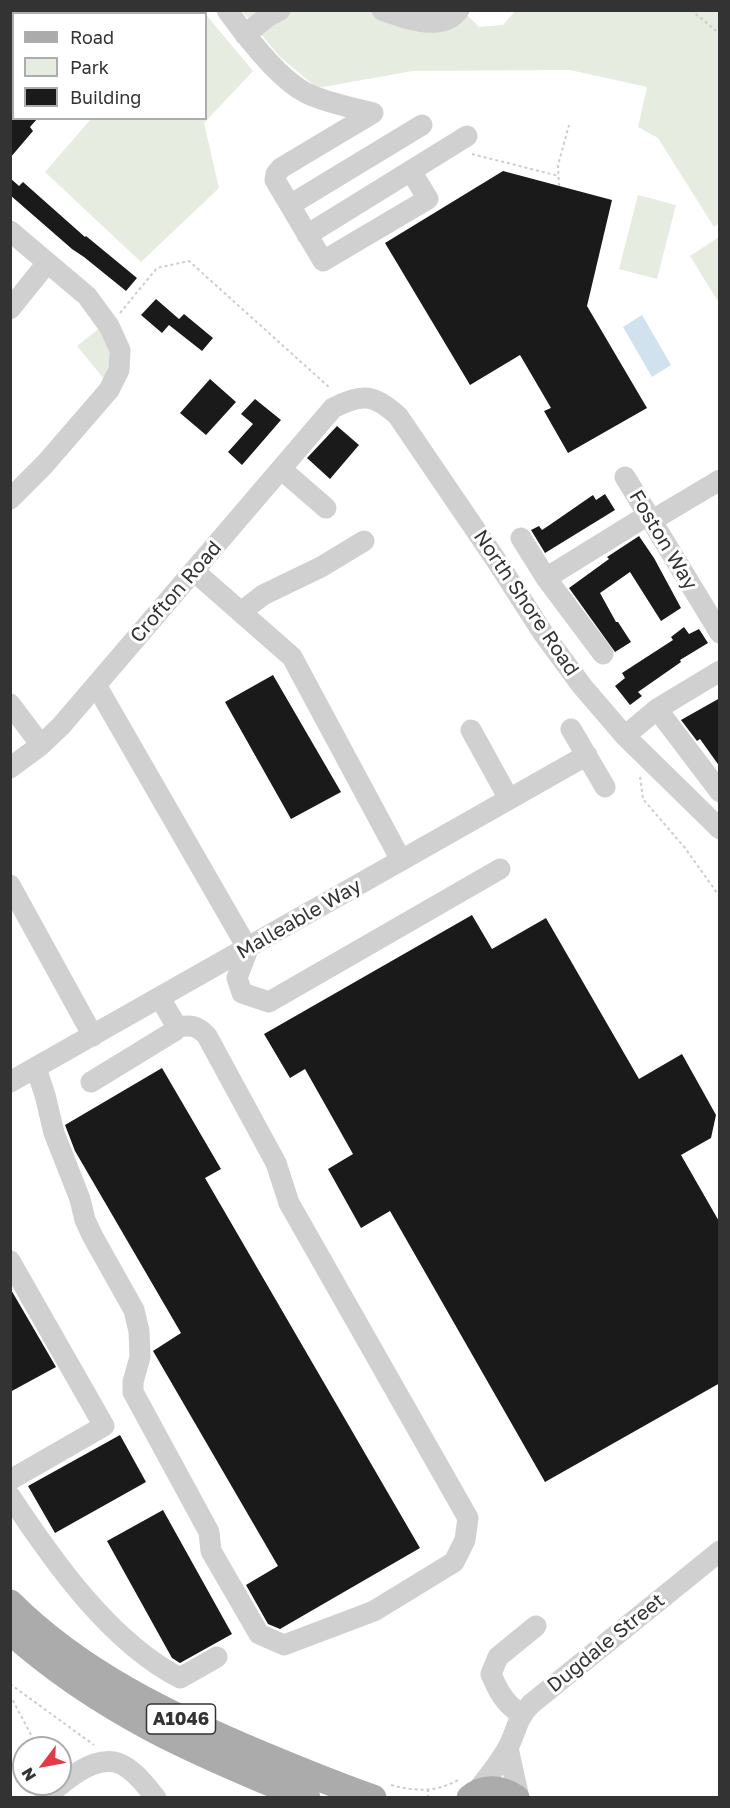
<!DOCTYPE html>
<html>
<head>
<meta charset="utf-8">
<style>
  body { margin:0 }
  #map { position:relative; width:730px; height:1808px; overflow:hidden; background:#fff; font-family:"Golos Text",sans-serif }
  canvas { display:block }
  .frame { position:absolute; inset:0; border:12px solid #333; pointer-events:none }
  .legend { position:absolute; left:12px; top:12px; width:195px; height:108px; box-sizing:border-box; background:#fff; border:2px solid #adadad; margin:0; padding:8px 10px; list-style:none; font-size:18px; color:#333 }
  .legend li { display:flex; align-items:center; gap:12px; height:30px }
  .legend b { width:30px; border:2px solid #adadad }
  .north { position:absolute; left:12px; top:1736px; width:60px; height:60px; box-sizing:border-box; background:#fff; border:2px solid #adadad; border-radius:50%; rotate:238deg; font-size:16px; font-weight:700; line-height:24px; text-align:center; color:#333 }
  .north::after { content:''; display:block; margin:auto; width:21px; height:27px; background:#e63946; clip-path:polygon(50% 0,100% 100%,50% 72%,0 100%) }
</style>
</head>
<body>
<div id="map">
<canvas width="730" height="1808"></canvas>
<div class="frame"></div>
<ul class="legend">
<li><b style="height:8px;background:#ababab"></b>Road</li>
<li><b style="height:16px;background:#e6ecdf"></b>Park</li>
<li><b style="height:16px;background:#1a1a1a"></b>Building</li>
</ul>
<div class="north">N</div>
</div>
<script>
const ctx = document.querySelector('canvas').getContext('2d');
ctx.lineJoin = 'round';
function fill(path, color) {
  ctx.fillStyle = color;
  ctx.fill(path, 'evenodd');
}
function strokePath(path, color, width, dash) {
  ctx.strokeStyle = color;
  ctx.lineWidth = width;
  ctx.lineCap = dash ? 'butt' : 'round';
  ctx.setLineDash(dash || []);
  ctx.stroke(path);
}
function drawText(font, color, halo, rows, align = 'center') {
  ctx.font = font + ' "Golos Text",sans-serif';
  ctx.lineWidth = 6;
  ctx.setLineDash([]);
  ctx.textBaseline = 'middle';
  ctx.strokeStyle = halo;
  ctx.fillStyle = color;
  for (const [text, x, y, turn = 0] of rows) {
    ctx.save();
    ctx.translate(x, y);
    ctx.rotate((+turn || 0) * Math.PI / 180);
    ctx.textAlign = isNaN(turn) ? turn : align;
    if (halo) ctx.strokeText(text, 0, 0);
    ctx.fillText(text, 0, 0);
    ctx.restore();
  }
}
fill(new Path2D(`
  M136 11H203L253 71 204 123 219 188 141 262 45 172 91 119 206 118V14H140Z
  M242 11H463L479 27 503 25 515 11H719V223L714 227 658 138 638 127 647 87 570 70 413 71 317 88 279 56Z
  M638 195 676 205 657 279 619 269Z
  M719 237V303L690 256Z
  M101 327C109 345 114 360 104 379L77 346Z`), '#e6ecdf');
fill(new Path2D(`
  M642 315 671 365 652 377 623 327Z`), '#cfe2ee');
fill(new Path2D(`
  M10 118H38L30 127 33 131 10 158Z
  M503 171 612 200 587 306 647 408 568 453 544 411 551 408 520 355 470 385 385 243Z
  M10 178 19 186 23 182 85 237 86 236 137 278 126 291 84 257 72 249 10 195Z
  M156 299 179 319 184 314 213 338 202 351 169 325 162 333 141 315Z
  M210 379 236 402 206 435 180 413Z
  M255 399 281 420 242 465 228 452 253 424 241 414Z
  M337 426 359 445 330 479 307 458Z
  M605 494 615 510 545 553 531 530 539 526 542 530 551 524 593 495 596 500Z
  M639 536 654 558 681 608 661 621 630 572 600 593 616 622H618L631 642 615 652 569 588 609 559 607 557Z
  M684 627 689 634 699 629 708 643 680 660 681 662 638 692 642 696 630 705 615 686 625 678 622 673 673 640 671 637Z
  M273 675 341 792 291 819 225 702Z
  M720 698V767L700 739 697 741 681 720Z
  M472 915 492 949 546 918 639 1079 682 1054 716 1115 711 1138 681 1155 720 1223V1383L545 1482 390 1211 361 1228 328 1169 353 1154 305 1069 290 1078 264 1034Z
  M162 1068 221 1169 205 1178 420 1548 280 1629 268 1624 246 1585 278 1566 153 1351 181 1333 75 1151 65 1125Z
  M10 1288 56 1367 10 1392Z
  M120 1435 146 1482 55 1533 28 1486Z
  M163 1510 232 1634 180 1663 172 1658 107 1541Z`), '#1a1a1a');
strokePath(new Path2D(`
  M691 10 720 34
  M472 154 559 176
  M559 186 558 165 569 125
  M120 313 157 268 189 261 331 389
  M640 777 643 799 685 848 720 897
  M10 1684 94 1745
  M10 1695 38 1748
  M391 1785C414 1791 435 1793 458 1780
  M428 1798V1790`), '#cdcdcd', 2, [3, 3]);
strokePath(new Path2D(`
  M43 10 47 14
  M227 10C245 35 279 79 306 93 327 103 350 107 373 113
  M382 10C405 18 441 33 459 10
  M245 35 267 17 280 10
  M10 88 14 84
  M373 113 281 168 276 174 275 180 323 261 428 199 411 171
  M290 205 422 125
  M10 231 87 296 109 326 120 350 119 370 109 390 45 464 10 499
  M307 235 467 136
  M10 309 47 263
  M281 469 326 508
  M625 477 720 633
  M651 521 720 480
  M521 538 546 578 603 654
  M194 571 292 657 401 860
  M546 578 648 515
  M241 612 263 595 321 567 364 541
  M96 685 248 949 237 978 242 993 269 1002 500 869
  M10 704 41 745
  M657 709 720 792
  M571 729 605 787
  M471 730 509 799
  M625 736 657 709 720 671
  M10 768 41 745 61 726 333 408C362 393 374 394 398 416L496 560 543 633 582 686 625 736 720 829
  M10 885 93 1036
  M36 1068 45 1095 54 1133 80 1199 85 1220 93 1237 134 1310 139 1331 140 1357 133 1382V1392L209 1532 211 1551 259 1634 284 1645 374 1611 454 1562 465 1540 468 1518 289 1203 276 1163 207 1036C197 1025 191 1025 177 1027
  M10 1082 587 755
  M91 1082 176 1030 177 1027 160 998
  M10 1261 104 1426 10 1480
  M10 1496C53 1561 110 1642 180 1678L217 1657
  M521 1714C505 1704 498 1691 491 1674L498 1657 536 1626
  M508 1748 519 1798
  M474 1794C486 1780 497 1766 506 1751 517 1733 515 1720 531 1704L720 1551
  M45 1798C63 1782 93 1755 118 1763 134 1769 145 1785 156 1798`), '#d0d0d0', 21);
strokePath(new Path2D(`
  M10 1603C80 1673 172 1717 263 1755 299 1770 335 1785 373 1798
  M10 1631C101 1712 196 1753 307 1798
  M470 1798C484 1786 501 1788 516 1798`), '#ababab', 27);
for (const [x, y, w] of [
  [181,1719,69]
]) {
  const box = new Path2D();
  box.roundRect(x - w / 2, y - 15, w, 30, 4.5);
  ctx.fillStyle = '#fff';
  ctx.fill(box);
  strokePath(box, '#333', 1.5);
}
drawText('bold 18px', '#333', null, [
  ["A1046",181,1719]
]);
drawText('20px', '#333', '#fff', [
  ["Foston Way",663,540,59],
  ["Crofton Road",176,592,-49],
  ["North Shore Road",526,603,56],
  ["Malleable Way",299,919,-30],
  ["Dugdale Street",606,1643,-39]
]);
</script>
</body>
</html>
